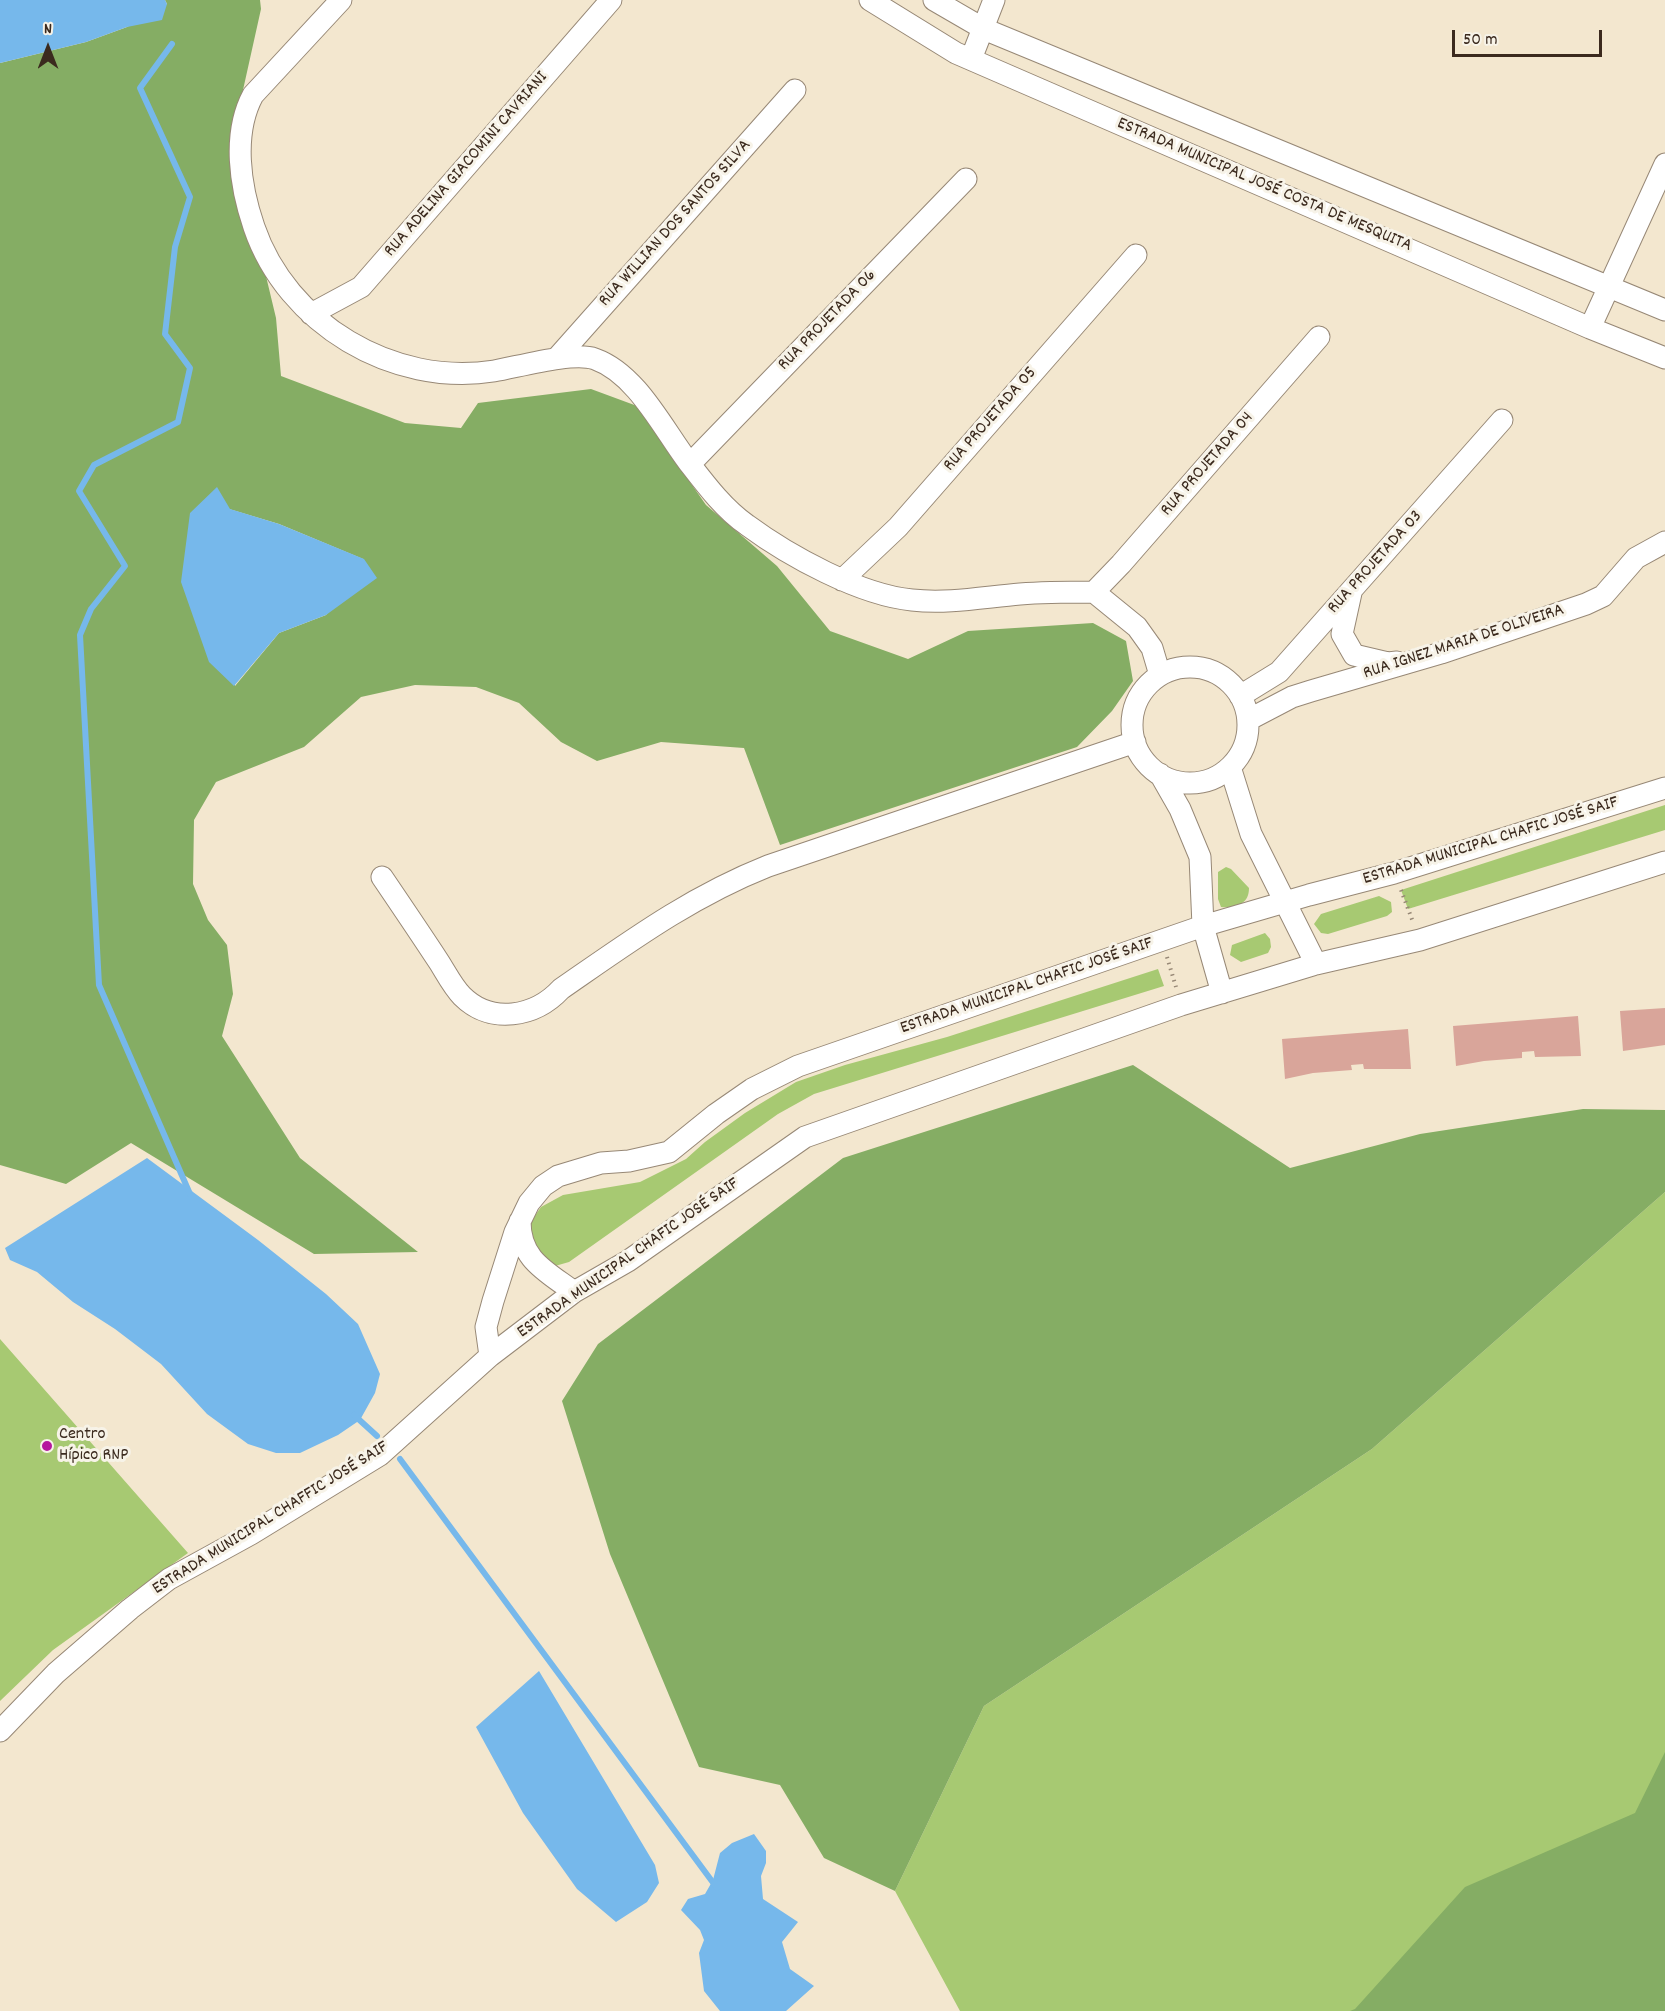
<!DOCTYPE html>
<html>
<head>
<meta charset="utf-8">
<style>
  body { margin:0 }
  #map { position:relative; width:1665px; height:2011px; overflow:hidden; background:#f3e7cf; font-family:Dekko,sans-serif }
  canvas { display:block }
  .north { position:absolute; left:18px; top:18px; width:60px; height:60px; -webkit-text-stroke:4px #f7f3e8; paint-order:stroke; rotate:0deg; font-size:16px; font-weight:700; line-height:24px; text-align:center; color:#3b2a1e }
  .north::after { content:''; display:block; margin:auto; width:21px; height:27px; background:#3b2a1e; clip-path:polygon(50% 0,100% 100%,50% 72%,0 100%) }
  .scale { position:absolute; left:1452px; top:30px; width:150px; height:27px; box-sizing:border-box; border:3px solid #3b2a1e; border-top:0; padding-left:8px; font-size:18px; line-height:21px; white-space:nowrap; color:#3b2a1e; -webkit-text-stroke:4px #f7f3e8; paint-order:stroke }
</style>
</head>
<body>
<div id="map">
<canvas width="1665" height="2011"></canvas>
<div class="north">N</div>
<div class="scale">50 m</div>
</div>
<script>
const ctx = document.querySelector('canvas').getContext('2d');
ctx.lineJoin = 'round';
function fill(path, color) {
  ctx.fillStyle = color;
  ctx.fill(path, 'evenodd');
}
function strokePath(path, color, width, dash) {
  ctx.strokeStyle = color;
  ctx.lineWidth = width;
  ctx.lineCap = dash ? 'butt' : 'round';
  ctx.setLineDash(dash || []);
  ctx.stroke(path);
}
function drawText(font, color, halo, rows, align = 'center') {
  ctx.font = font + ' Dekko,sans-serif';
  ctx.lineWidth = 6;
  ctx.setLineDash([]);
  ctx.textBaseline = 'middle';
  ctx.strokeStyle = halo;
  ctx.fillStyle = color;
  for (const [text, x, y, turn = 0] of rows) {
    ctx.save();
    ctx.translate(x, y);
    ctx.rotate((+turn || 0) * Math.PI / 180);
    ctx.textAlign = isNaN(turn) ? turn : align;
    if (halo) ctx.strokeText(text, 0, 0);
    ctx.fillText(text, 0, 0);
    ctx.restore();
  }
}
fill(new Path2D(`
  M1665 805V830L1408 909 1401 890Z
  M1226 867 1231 869 1249 888C1249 905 1235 908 1221 907L1218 899V872Z
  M1379 896 1391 902 1392 912 1387 916 1328 934 1321 933 1314 924 1321 914Z
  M1265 933 1270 939 1271 947 1268 953 1241 962 1230 955 1232 945Z
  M1158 969 1164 986 814 1094 778 1114 569 1262 555 1266 544 1261 527 1227 541 1207 563 1195 640 1182 686 1159 705 1142 745 1113 796 1082 845 1065 947 1037Z
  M1665 1192V2011H960L895 1891 984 1706 1372 1449Z
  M0 1339 188 1553 53 1650 0 1701Z`), '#a7c972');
fill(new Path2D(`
  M165 0H260L261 9 243 90 232 157 265 272 276 318 281 376 405 423 461 428 478 403 591 389 637 406 706 505 777 566 830 631 908 659 968 631 1093 623 1126 641 1133 681 1112 711 1077 747 780 845 744 748 661 742 597 761 561 742 519 703 476 687 415 685 361 697 304 747 216 782 194 820 193 884 208 920 227 945 233 994 222 1036 300 1158 418 1252 314 1254 131 1143 66 1184 0 1165V63L86 42 127 27 167 4ZM229 509 279 524 363 559 326 615 279 633 235 686Z
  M1133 1065 1290 1168 1420 1134 1583 1109 1665 1110V1192L1372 1449 984 1706 895 1891 824 1858 780 1785 699 1767 610 1554 562 1401 598 1344 843 1158Z
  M1665 1752V2011H1350L1355 2009 1465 1887 1635 1813Z`), '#85ad64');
fill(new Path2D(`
  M0 0H165L167 4 162 20 127 27 86 42 0 63Z
  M217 487 230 509 279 524 364 559 377 578 326 615 279 633 234 686 209 662 181 582 190 513Z
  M147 1158 258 1240 326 1294 358 1324 380 1374 375 1393 360 1420 338 1435 300 1453H276L248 1444 207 1414 161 1364 115 1329 73 1302 37 1272 10 1260 5 1248Z
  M539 1671 655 1865 659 1883 647 1902 616 1922 577 1889 523 1813 476 1727Z
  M754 1834 766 1851V1863L761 1876 763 1899 798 1922 782 1942 790 1969 814 1986 786 2011H720L704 1991 699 1953 704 1940 700 1930 681 1910 688 1899 705 1894 713 1880 720 1853 732 1843Z`), '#76b8eb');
strokePath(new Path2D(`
  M172 44 140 88 190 197 175 247 165 334 190 368 178 422 94 465 79 491 125 566 91 609 80 635 99 985 190 1194
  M354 1415 377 1436
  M400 1459 717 1888`), '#76b8eb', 6);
fill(new Path2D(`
  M1665 1008V1045L1623 1051 1620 1011Z
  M1578 1016 1581 1056 1535 1057 1534 1051 1522 1052V1058L1484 1061 1456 1066 1453 1026Z
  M1408 1029 1411 1069H1364L1363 1064 1351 1065 1352 1070 1313 1073 1285 1079 1282 1039Z`), '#d9a59a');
const minor = new Path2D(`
  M341 0 253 95C232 134 240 186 254 227 287 324 393 387 494 371 518 367 573 351 595 359 637 374 663 429 689 463 706 485 724 509 747 525 789 556 860 595 912 600 948 604 984 597 1020 594 1045 592 1069 592 1094 592L1137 627 1152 648 1160 675
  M870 0 956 53 1590 328 1665 358
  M934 0 984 29 1665 310
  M971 59 994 0
  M311 314 361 287 611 0
  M1590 328 1665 164
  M557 358 795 90
  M690 464 966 179
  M842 580 898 527 1136 255
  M1094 592 1121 564 1319 337
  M1351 593 1342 634 1354 655 1388 663 1397 662
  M1132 725a58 58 0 1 1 116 0a58 58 0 1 1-116 0Z
  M1240 696 1279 672 1502 420
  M1248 720 1292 697 1311 691 1441 653 1586 604 1603 596 1636 558 1665 542
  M1230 767 1251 834 1316 964
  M1160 774 1180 809 1200 857 1203 926 1222 993
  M382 877C401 905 420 933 439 962 446 973 453 987 462 996 491 1025 535 1017 561 989 629 942 690 897 768 866L1135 742
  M520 1221C520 1260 546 1271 574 1292
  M490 1356 486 1327 493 1301 515 1232 529 1203 543 1186 558 1176 601 1163 629 1161 669 1152 716 1114 752 1089 798 1066 1203 926 1309 895 1394 873 1665 788
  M0 1731 56 1673 130 1609 169 1579 251 1534 380 1455 490 1356 574 1292 628 1261 805 1137 1181 1005 1316 964 1420 940 1665 862`);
strokePath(minor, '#978876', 23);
strokePath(new Path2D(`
  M1401 890 1413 922
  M1167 957 1176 987`), '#978876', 4, [1.5, 4.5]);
strokePath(minor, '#fff', 21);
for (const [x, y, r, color] of [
  [47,1446,6,"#b5179e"]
]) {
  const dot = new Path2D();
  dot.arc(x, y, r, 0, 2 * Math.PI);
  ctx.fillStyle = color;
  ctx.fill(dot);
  strokePath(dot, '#f7f3e8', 2);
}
drawText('18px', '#3b2a1e', '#f7f3e8', [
  ["RUA ADELINA GIACOMINI CAVRIANI",467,165,-49],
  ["ESTRADA MUNICIPAL JOSÉ COSTA DE MESQUITA",1264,186,23],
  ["RUA WILLIAN DOS SANTOS SILVA",676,224,-48],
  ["RUA PROJETADA 06",828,321,-46],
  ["RUA PROJETADA 05",991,420,-49],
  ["RUA PROJETADA 04",1208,465,-49],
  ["RUA PROJETADA 03",1376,563,-48],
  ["RUA IGNEZ MARIA DE OLIVEIRA",1464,643,-18],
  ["ESTRADA MUNICIPAL CHAFIC JOSÉ SAIF",1491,842,-17],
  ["ESTRADA MUNICIPAL CHAFIC JOSÉ SAIF",1027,987,-19],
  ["ESTRADA MUNICIPAL CHAFIC JOSÉ SAIF",629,1259,-35],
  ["ESTRADA MUNICIPAL CHAFFIC JOSÉ SAIF",271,1519,-32]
]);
drawText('18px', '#3b2a1e', '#f7f3e8', [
  ["Centro",59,1436],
  ["Hípico RNP",59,1457]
], 'left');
</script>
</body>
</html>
